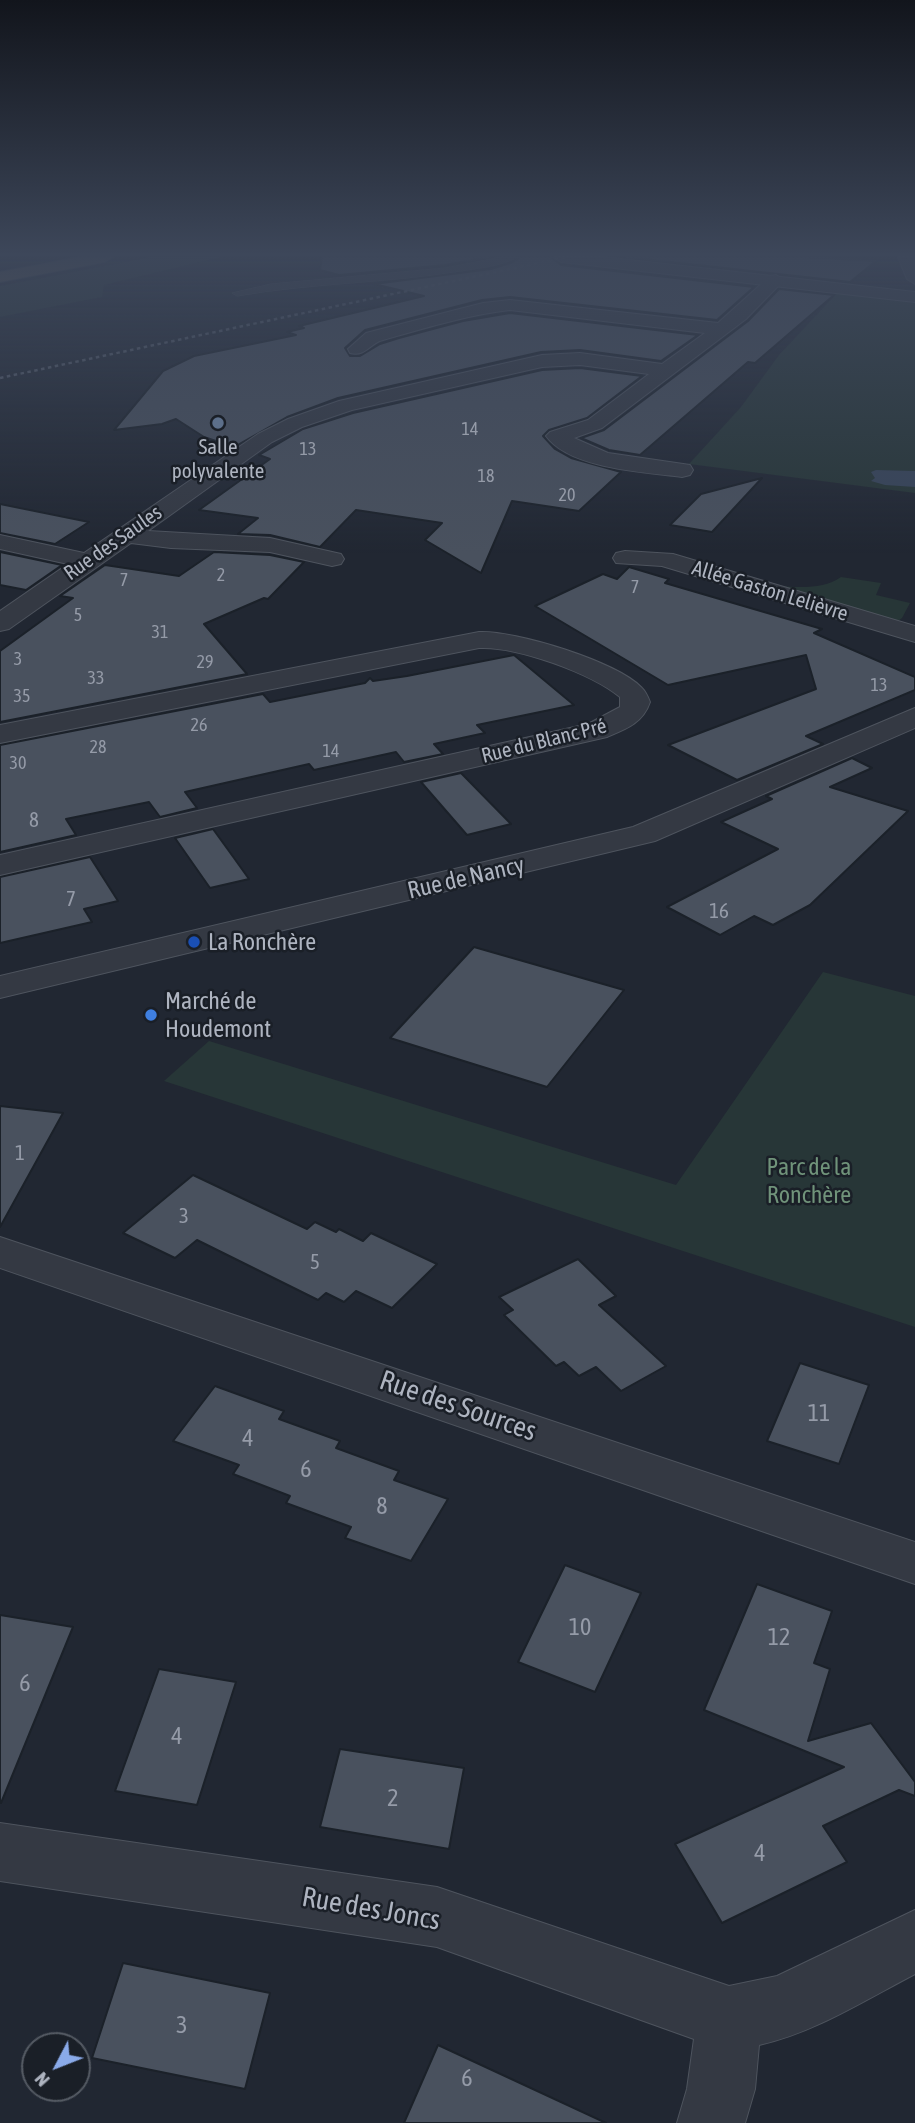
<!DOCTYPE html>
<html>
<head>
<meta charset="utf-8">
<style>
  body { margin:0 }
  #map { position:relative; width:915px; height:2123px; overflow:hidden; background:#212732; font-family:"Asap Condensed",sans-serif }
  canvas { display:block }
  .north { position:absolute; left:21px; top:2032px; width:70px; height:70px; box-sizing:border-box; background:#1a1f27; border:2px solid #555b64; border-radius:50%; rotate:228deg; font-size:19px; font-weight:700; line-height:28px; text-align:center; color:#aeb4c0 }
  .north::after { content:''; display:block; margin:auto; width:24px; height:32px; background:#8aaae9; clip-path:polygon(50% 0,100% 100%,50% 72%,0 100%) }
</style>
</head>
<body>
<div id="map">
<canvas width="915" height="2123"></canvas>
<div class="north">N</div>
</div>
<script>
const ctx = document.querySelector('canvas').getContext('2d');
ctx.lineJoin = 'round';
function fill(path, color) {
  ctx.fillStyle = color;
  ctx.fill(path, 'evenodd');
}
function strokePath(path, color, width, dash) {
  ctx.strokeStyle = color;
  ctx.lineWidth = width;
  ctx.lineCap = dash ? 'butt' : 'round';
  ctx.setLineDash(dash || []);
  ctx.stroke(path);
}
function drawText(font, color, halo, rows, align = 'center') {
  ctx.font = font + ' "Asap Condensed",sans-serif';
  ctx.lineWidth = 5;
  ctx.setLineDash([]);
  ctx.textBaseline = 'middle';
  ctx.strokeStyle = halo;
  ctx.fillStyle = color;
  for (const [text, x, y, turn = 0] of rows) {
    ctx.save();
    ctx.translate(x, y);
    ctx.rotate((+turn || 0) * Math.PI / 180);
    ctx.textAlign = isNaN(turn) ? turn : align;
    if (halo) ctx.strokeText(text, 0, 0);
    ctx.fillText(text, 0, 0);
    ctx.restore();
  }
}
fill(new Path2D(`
  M151 257H221L104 285 102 297 0 317V286Z
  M838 292 915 300V493L689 464 741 407 779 355Z
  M841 577 881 583 876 595 910 603 902 618 898 621 777 586C798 587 823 590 841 577Z
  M823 972 915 996V1327L164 1081 209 1041 676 1185Z`), '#273637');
fill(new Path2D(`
  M876 470 915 471V487L885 485 871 481 875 478 871 472Z`), '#38455a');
const building = new Path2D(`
  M322 257H489L445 265 339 275 320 270Z
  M520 257H551L561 265 754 287 717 320 510 297 482 300 365 330 345 348 350 356H360L380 344 399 338 463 321 510 313 698 335 661 361 580 350 541 352 338 398 287 417 234 447 204 437 176 419 162 424 114 430 163 371 194 356 296 335 287 332 304 328 299 326 424 296 374 284 491 269 513 262Z
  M626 257H803L876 261 850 282Z
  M779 289 834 295 755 363 748 362 640 455 609 450 581 438 604 430 748 321Z
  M580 368 642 376 587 418 549 430 543 436 555 449 571 458 621 472 579 511 512 501 481 573 425 540 442 523 356 510 320 547 270 535 238 534 258 518 199 510 270 459 259 455 303 429 353 413 542 370Z
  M762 478 712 532 670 525 701 494Z
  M0 504 89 522 55 544 0 533Z
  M0 552 62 565 26 590 0 585Z
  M214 552 270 555 304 562 268 599 264 598 204 624 247 674 0 722V651L73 598 60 596 105 565 179 576Z
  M629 567 669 579 665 583 822 629 814 633 915 677V690L806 736 823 744 737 780 668 745 816 689 806 655 668 685 535 606 603 574 617 579Z
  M514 655 574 705 477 725 485 733 434 744 443 754 404 762 396 752 314 770 309 764 185 792 197 808 160 817 149 802 66 819 76 835 0 852V745L263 694 270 702 365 683 370 678 373 681 407 676Z
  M852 758 872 768 830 787 908 811 810 905 773 925 754 916 720 935 667 907 778 849 721 822 772 799 766 796Z
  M461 773 511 824 467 835 421 782Z
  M213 829 234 858 249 879 210 888 175 838Z
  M90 857 118 901 84 909 92 922 0 943V877Z
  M474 947 624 990 547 1087 390 1038Z
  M0 1106 63 1113 0 1227Z
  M193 1175 307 1229 315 1222 336 1232 339 1229 363 1241 371 1233 437 1264 392 1308 356 1291 344 1302 326 1293 318 1300 197 1240 175 1258 123 1233Z
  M578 1259 616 1296 599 1305 666 1366 621 1391 596 1367 579 1376 564 1362 556 1366 504 1315 513 1310 499 1297Z
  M800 1363 869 1385 839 1464 767 1441Z
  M215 1386 284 1411 279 1419 340 1441 336 1448 399 1471 394 1480 448 1499 411 1561 345 1538 351 1527 286 1503 290 1496 233 1474 239 1465 173 1441Z
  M565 1565 641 1593 595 1692 518 1662Z
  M757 1584 832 1611 814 1663 830 1669 808 1741 871 1723 915 1782V1796L899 1790 823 1826 847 1862 722 1923 675 1844 844 1767 704 1710Z
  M0 1615 73 1627 1 1803H0Z
  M159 1669 236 1682 197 1805 115 1791Z
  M340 1749 464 1768 449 1849 320 1827Z
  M123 1963 270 1993 245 2089 92 2058Z
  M438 2045 606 2123H404Z`);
fill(building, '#49515e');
strokePath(building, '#1b2129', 2);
const service = new Path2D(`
  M502 257H518C503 266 478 268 461 271 387 283 311 283 237 296L232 293 271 284 445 268Z`);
const minor = new Path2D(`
  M898 257H914L915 284 907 279Z
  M776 275 784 280 746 319 602 428 574 438 608 453 690 465 693 470 690 475 682 477C645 472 570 469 546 436L550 432 588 420 649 374 580 365 542 367 352 410 302 427 272 442 148 531 270 538 341 554 344 559 341 564 332 566 270 552 171 548 131 543 9 629 0 631V611L68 564 0 549V535L84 553 258 434 288 419 339 401 542 355 580 353 662 364 705 333 510 310C467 315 425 328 383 340 370 343 366 357 350 353L348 349 366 333 483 303 510 300 718 323 770 276Z
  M625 551 673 554 915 626V642L662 566 616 563 613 558 616 553Z
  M479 632C514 630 619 662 642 688 646 692 648 697 650 702 643 723 626 729 607 737L0 875V855L588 724 620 707V697C591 673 516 646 479 648L0 743V725Z
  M0 1237 915 1542V1584L0 1268Z
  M0 1823 437 1887 729 1986 777 1976 915 1910V1974C865 2000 814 2033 759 2045L755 2089 745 2123H677L687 2089 694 2039 437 1947 0 1881Z`);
const tertiary = new Path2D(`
  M553 257H603L915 292V302L561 262Z
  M915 708V728L655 841 0 998V976L633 827Z`);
const motorway = new Path2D(`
  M80 257H113L105 262 0 282V272Z`);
strokePath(service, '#4e545e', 1);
strokePath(minor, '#4e545e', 2);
strokePath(tertiary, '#4e545e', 2);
strokePath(motorway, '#3e444d', 2);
fill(service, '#343943');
fill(minor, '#343943');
fill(tertiary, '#343943');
fill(motorway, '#686052');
strokePath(new Path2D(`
  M0 378 566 257`), '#585f6c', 2.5, [3.5, 3.5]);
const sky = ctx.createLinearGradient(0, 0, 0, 554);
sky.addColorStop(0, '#12151c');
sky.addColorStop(0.46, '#3d475a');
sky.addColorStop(1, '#3d475a00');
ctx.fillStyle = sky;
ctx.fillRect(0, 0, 915, 554);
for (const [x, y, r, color] of [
  [218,423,7,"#5c6f8a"],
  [194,942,7,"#1a4fb4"],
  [151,1015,7,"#3f7fe0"]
]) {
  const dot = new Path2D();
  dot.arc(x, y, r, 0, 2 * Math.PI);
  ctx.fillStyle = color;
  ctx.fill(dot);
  strokePath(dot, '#1a1f27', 2.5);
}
drawText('18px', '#959ba8', null, [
  ["14",470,429],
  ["13",308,449],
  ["18",486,476],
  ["20",567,495],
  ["2",221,575],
  ["7",124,580],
  ["7",635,587],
  ["5",78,615],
  ["31",160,632],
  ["3",18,659],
  ["29",205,662],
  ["33",96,678],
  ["13",879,685],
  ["35",22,696],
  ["26",199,725],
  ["28",98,747],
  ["14",331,751],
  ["30",18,763]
]);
drawText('21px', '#aeb4c0', '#1a1f27', [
  ["Salle",218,447],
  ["polyvalente",218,471]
]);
drawText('21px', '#aeb4c0', '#1a1f27', [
  ["Rue des Saules",113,543,-35],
  ["Allée Gaston Lelièvre",770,591,17],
  ["Rue du Blanc Pré",544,741,-14]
]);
drawText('21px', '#959ba8', null, [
  ["8",34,820],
  ["7",71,899],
  ["16",719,911],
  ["1",20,1153],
  ["3",184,1216],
  ["5",315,1262]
]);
drawText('24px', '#aeb4c0', '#1a1f27', [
  ["Rue de Nancy",466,878,-13]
]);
drawText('24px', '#aeb4c0', '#1a1f27', [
  ["La Ronchère",208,942],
  ["Marché de",165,1001],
  ["Houdemont",165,1029]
], 'left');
drawText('24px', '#70937a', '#1a1f27', [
  ["Parc de la",809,1167],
  ["Ronchère",809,1195]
]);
drawText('24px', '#959ba8', null, [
  ["11",819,1413],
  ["4",248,1438],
  ["6",306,1469],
  ["8",382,1506],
  ["10",580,1627],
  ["12",779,1637],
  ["6",25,1683],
  ["4",177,1736],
  ["2",393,1798],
  ["4",760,1853],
  ["3",182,2025],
  ["6",467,2078]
]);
drawText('28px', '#aeb4c0', '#1a1f27', [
  ["Rue des Sources",458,1406,19],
  ["Rue des Joncs",371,1909,10]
]);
</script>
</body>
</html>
